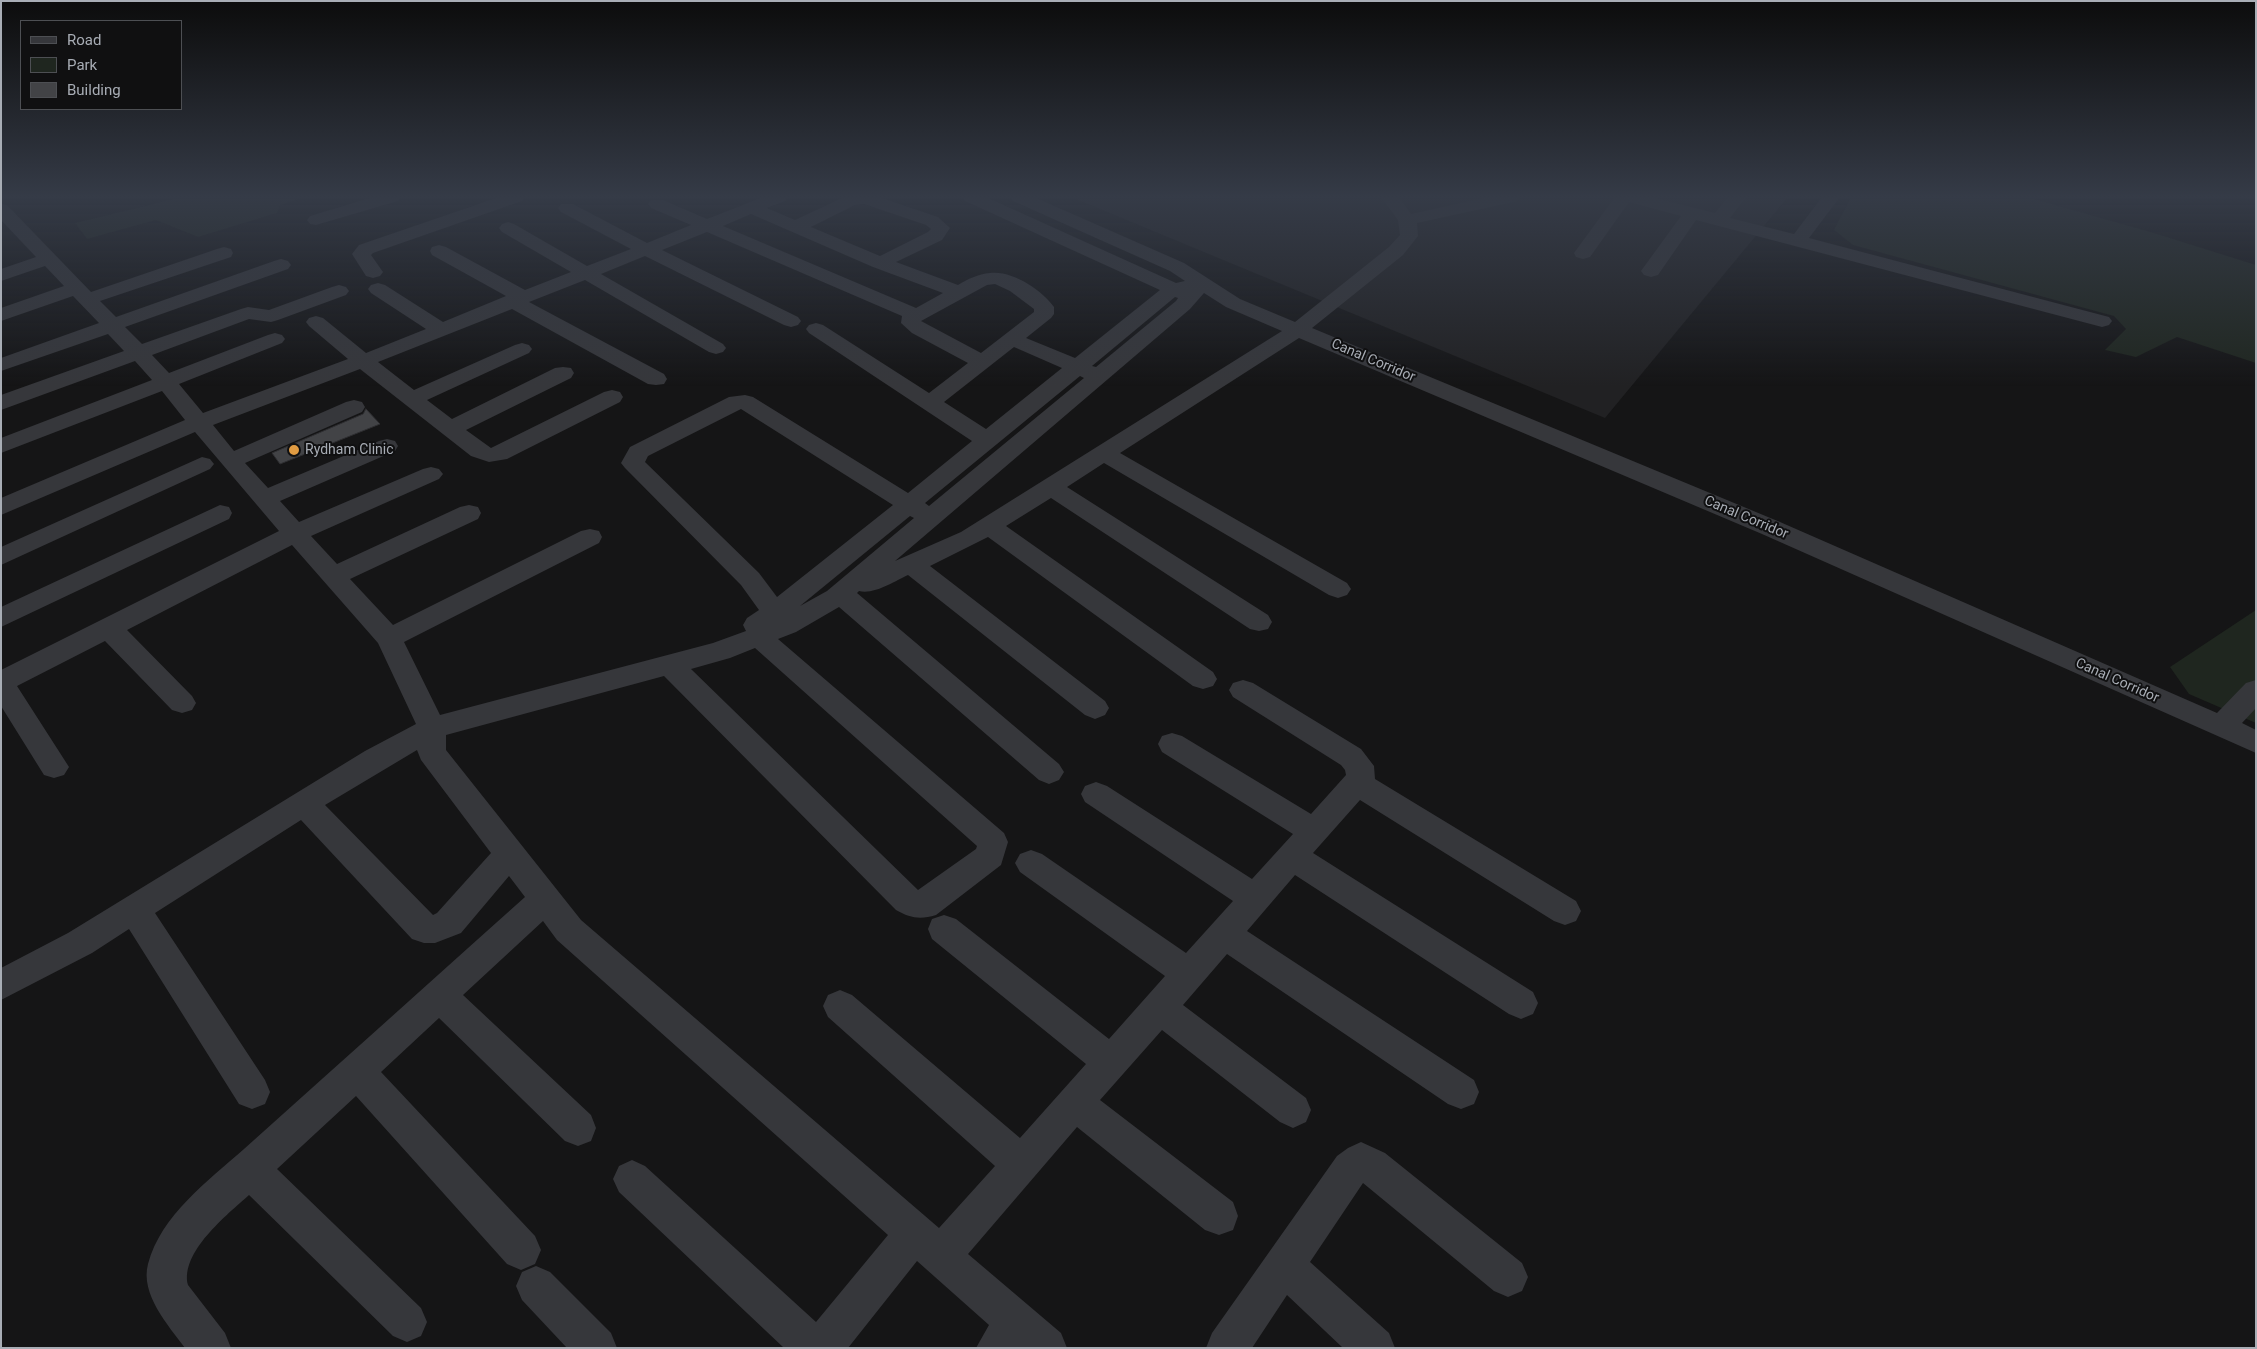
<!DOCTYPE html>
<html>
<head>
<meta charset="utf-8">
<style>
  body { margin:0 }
  #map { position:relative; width:2257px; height:1349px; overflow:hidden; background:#151516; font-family:Roboto,sans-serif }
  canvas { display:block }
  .frame { position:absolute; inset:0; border:2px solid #a8adb5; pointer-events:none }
  .legend { position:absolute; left:20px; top:20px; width:162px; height:90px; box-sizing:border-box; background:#101011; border:1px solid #4d4f53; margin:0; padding:6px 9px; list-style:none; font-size:15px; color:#a8adb5 }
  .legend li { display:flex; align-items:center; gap:10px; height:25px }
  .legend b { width:25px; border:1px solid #4d4f53 }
</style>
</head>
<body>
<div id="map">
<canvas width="2257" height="1349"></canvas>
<div class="frame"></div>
<ul class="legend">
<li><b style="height:6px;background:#36373b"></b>Road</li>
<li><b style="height:14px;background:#1f261f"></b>Park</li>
<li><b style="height:14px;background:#424346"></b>Building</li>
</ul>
</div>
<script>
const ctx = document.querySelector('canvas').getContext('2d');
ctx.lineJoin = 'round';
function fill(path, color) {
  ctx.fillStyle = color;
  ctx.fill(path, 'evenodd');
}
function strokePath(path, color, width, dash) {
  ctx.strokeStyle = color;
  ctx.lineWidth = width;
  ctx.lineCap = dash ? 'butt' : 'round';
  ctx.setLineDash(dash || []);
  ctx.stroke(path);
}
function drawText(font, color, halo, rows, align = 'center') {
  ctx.font = font + ' Roboto,sans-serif';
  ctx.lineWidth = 4;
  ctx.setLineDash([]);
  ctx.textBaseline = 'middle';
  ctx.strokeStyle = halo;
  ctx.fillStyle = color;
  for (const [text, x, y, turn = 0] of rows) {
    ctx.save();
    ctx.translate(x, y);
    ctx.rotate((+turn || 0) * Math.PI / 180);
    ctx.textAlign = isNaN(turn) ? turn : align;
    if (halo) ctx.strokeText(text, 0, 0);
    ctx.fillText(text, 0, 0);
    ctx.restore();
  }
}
fill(new Path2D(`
  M1071 197H1788L1605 418Z`), '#212123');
fill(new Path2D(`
  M182 197H304L280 205 277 213 198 237 156 220 87 239 75 223Z
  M1851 197H2027L2154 233 2256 265V363L2177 337 2136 357 2105 350 2126 329 2114 316 1853 245 1834 230Z
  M2256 610V723L2189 694 2170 667Z`), '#1f261f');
const building = new Path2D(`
  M366 409 380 424 280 464 272 453 363 414Z`);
fill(building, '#424346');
strokePath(building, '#2f2f32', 1);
fill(new Path2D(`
  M373 197H401L398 201 316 225 310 224 307 220 310 216Z
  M499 197H525L522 201 373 253 371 255 383 272 380 276 373 278 366 276 352 254 359 245Z
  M763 197H788L785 201 767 208 795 220 844 197H879L938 217 950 228 942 240 896 262 958 285C968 279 978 274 990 273 1012 270 1042 290 1054 307V314L1051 318 1026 338 1075 358 1160 290 965 201 962 197H986L1176 283 1185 281 1170 271 1013 201 1010 197H1034L1184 263 1240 299 1295 322 1389 247 1400 235 1398 220 1381 197H1399L1411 214 1488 197H1521L1518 201 1417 223 1418 236 1403 255 1312 328 1780 522 2217 713 2246 683 2256 680V708L2242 723 2256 730V753L1762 534 1299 338 1120 453 1347 583 1351 589 1347 595 1338 598 1329 595 1104 463 1067 487 1268 615 1272 622 1268 629 1259 631 1250 629 1051 498 1006 526 1213 672 1217 679 1213 686 1203 689 1193 686 988 537 930 566 1105 701 1109 708 1105 715 1095 719 1085 715 908 575C895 581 874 595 859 591L857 593 1059 764 1064 772 1059 780 1049 784 1039 780 839 607 796 632 778 639 1004 833 1008 842 1001 865 936 915C920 920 910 918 896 910L664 676 446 735V750L581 920 939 1228 995 1166 828 1017 823 1006 828 995 840 990 852 995 1020 1138 1086 1064 932 939 928 929 932 919 944 915 956 919 1109 1039 1165 976 1020 872 1015 863 1020 854 1031 850 1042 854 1186 953 1233 901 1085 802 1081 794 1085 786 1096 782 1107 786 1252 879 1293 834 1162 752 1158 744 1162 736 1172 733 1182 736 1311 814 1346 775 1345 770 1341 765 1233 697 1229 690 1233 683 1243 680 1253 683 1361 749 1374 766 1375 779 1576 901 1581 911 1576 921 1565 925 1554 921 1360 800 1313 853 1533 992 1538 1003 1533 1014 1521 1019 1509 1014 1295 875 1247 931 1474 1080 1479 1092 1474 1104 1461 1109 1448 1104 1227 954 1183 1005 1306 1098 1311 1110 1306 1122 1293 1128 1280 1122 1162 1030 1100 1100 1233 1202 1238 1216 1233 1230 1219 1235 1205 1230 1077 1127 968 1254 1061 1333 1067 1348H976L989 1325 917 1261 848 1348H784L619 1192 613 1179 619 1166 632 1160 645 1166 816 1322 888 1235 557 940 543 921 463 995 591 1115 596 1128 591 1141 578 1146 565 1141 439 1018 381 1072 535 1236 541 1250 535 1264 521 1270 507 1264 356 1096 277 1169 421 1308 427 1322 421 1336 407 1342 393 1336 249 1195C227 1215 180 1252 188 1285L225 1333 231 1348H185C168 1325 140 1294 148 1264 161 1215 208 1181 244 1149 270 1126 296 1102 322 1079 390 1018 457 958 525 897L509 876 461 933 435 943H424L412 939 301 820 155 913 265 1080 270 1092 265 1104 252 1109 239 1104 129 929 92 953 1 1000V968L68 933 365 751 416 724 378 643 292 545 127 630 192 696 196 703 192 710 182 713 172 710 105 641 17 686 69 767 64 775 54 778 44 775 1 706V670L279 531 195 432 1 515V498L185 420 162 391 1 453V438L152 380 135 361 1 410V395L124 351 108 334 1 371V358L99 323 73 296 1 321V308L64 286 45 266 1 281V269L36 257 1 220V204L7 205 91 292 217 249 224 247 231 249 233 253 231 257 100 301 116 317 274 261 281 259 288 261 291 265 288 269 125 327 142 344 241 309 248 307 269 310 332 287 339 285 346 287 349 291 346 295 278 320 271 322 249 319 152 355 169 373 268 335 275 333 282 335 285 339 282 343 179 384 203 413 348 359 309 326 306 322 309 318 316 316 323 318 366 353 426 329 371 293 368 289 371 285 378 283 385 285 443 322 506 296 432 255 430 251 432 247 439 245 446 247 525 290 571 272 502 232 499 228 502 224 508 222 514 224 587 266 631 249 561 212 558 208 561 204H573L647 243 691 225 651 208 648 204 651 200H663L707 219ZM864 204 926 225 931 229 928 232 880 256 811 227 855 205ZM751 214 873 267 943 293 916 308 723 226ZM707 232 902 316 901 323 912 333 968 363 929 393 823 325 816 323 809 325 806 329 809 333 972 441 908 493 753 397 745 395 729 397 630 447 621 463 625 468 741 585 759 610 747 618 743 625 746 631 713 643 440 715 404 642 599 543 602 537 599 531 590 529 581 531 393 625 350 579 478 519 481 513 478 507 469 505 460 507 337 564 311 536 439 479 443 474 439 469 431 467 423 469 299 522 280 501 395 451 398 446 395 441 387 439 379 441 268 488 245 463 362 412 365 407 362 402 354 400 346 402 234 451 213 425 360 369 471 456 489 462 507 459 620 402 623 397 620 392 612 390 604 392 491 448 466 430 571 378 574 373 571 368 563 367 555 368 452 419 427 400 529 353 532 349 529 345 522 343 515 345 414 390 378 362 512 309 648 384 656 385 664 384 667 379 664 374 529 302 585 280 709 352 716 354 723 352 726 348 723 344 601 274 645 256 784 325 791 327 798 325 801 321 798 317 662 250ZM995 284 1010 291 1034 309V312L981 353 921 321 987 285ZM1204 293 1226 307 1282 331 961 532 895 561 1190 309ZM1175 297 1178 298 1176 301 1096 367 1092 366ZM1014 347 1062 368 986 429 944 402ZM1080 376 1084 378 929 506 925 503ZM741 409 893 505 777 597 759 573 645 462 648 456ZM910 516 914 518 827 591 800 606ZM755 648 977 846 976 849 918 890 691 669 730 658ZM417 750 421 760 491 853 437 913 433 915 325 805Z
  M1615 197H1651L1715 213 1728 197H1746L1730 218 1794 234 1822 197H1840L1809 238 2109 317 2112 321 2109 325 2102 327 1696 220 1658 275 1651 277 1644 275 1641 271 1681 216 1629 202 1590 257 1583 259 1576 257 1574 253Z
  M202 457 210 459 214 464 210 469 1 565V547Z
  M220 505 229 507 232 513 229 519 1 627V607Z
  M1361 1142 1385 1153 1522 1263 1528 1277 1522 1291 1508 1297 1494 1291 1363 1183 1310 1262 1389 1333 1395 1348H1343L1287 1295 1252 1348H1206L1212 1333 1337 1156 1348 1148Z
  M536 1266 550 1272 611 1333 617 1348H567L522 1300 516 1286 522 1272Z`), '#36373b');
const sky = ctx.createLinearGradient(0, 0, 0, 386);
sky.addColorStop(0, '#0c0c0c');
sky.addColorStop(0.51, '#353b47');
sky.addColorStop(1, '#353b4700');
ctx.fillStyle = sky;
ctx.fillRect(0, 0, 2257, 386);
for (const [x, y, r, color] of [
  [294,450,6,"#e09b42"]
]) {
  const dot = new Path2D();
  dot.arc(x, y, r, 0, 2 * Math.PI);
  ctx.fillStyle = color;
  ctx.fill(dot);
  strokePath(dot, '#101011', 2);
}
drawText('14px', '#a8adb5', '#101011', [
  ["Canal Corridor",1373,361,23],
  ["Canal Corridor",1746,518,23],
  ["Canal Corridor",2117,681,24]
]);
drawText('14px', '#a8adb5', '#101011', [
  ["Rydham Clinic",305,450]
], 'left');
</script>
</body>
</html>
